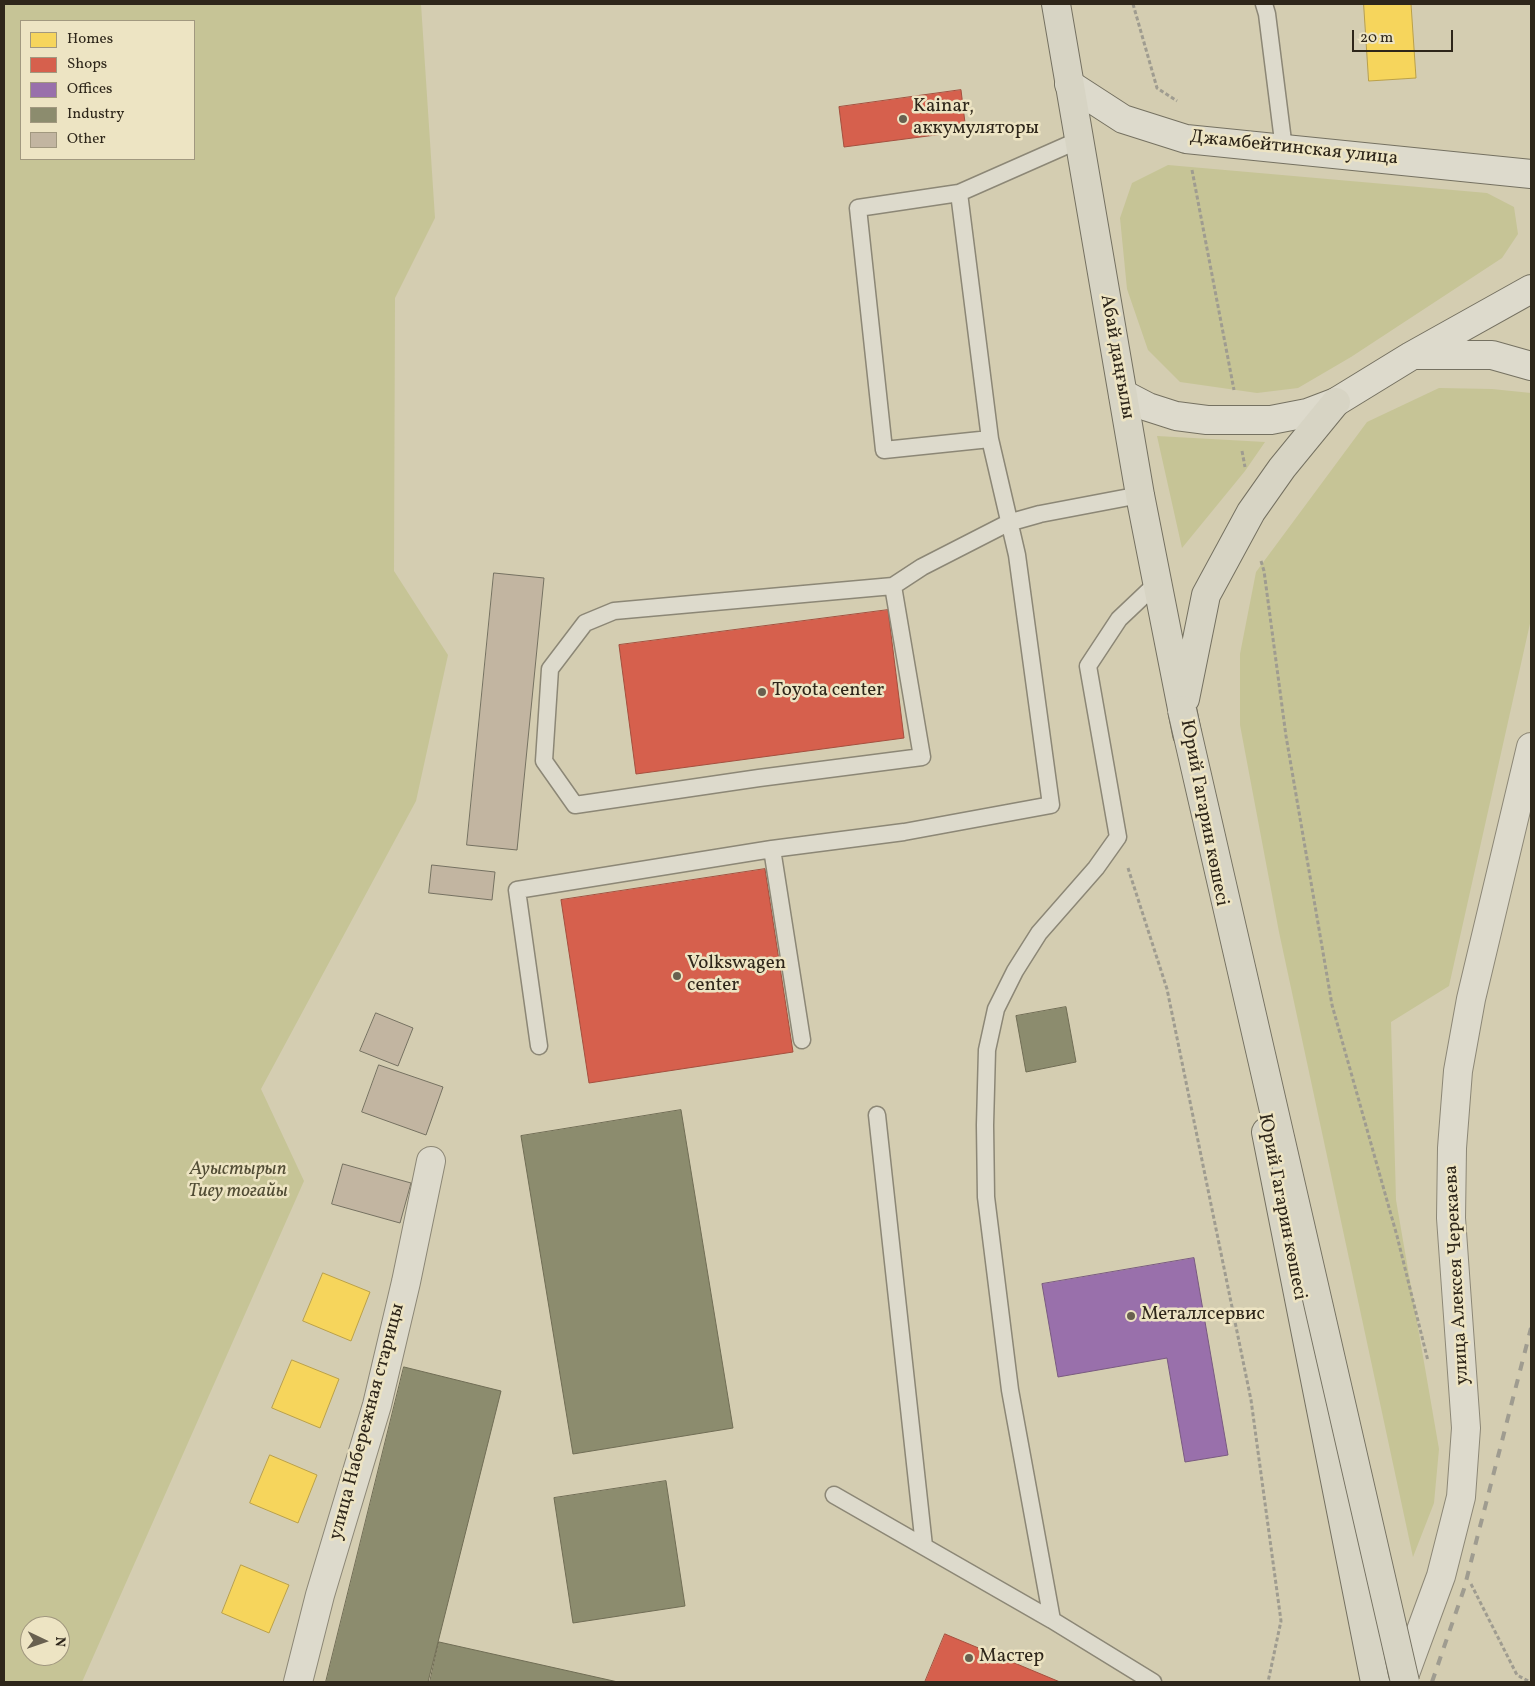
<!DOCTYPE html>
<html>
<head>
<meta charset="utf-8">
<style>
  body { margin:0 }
  #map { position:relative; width:1535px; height:1686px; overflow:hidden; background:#d4cdb1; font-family:Vollkorn,serif }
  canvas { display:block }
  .frame { position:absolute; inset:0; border:5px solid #2e261a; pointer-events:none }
  .legend { position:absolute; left:20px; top:20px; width:175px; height:140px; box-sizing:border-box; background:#ede4c3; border:1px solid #a1987f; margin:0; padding:6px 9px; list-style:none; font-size:15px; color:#2e261a }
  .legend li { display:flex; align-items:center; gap:10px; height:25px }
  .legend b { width:25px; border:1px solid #a1987f }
  .north { position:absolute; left:20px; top:1616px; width:50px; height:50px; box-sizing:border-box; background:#ede4c3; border:1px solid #a1987f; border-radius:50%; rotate:93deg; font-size:14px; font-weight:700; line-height:20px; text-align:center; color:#2e261a }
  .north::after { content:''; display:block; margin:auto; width:18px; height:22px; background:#68604f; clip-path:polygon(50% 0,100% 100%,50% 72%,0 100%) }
  .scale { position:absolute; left:1352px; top:30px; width:101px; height:22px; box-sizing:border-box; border:2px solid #2e261a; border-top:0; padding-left:6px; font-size:15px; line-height:18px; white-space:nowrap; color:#2e261a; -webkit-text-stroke:4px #ede4c3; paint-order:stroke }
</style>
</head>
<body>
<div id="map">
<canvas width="1535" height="1686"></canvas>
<div class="frame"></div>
<ul class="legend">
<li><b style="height:14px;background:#f6d55c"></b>Homes</li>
<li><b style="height:14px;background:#d6604d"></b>Shops</li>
<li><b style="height:14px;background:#9970ab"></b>Offices</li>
<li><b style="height:14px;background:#8c8c6e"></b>Industry</li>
<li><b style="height:14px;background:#c2b5a1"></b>Other</li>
</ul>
<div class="north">N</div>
<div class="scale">20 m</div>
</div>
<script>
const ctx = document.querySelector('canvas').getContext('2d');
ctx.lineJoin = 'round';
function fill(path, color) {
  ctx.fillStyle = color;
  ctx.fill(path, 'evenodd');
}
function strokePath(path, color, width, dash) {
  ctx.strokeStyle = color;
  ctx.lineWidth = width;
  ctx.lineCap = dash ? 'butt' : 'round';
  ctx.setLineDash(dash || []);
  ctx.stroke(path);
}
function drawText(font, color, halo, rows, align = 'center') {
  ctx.font = font + ' Vollkorn,serif';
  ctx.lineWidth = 5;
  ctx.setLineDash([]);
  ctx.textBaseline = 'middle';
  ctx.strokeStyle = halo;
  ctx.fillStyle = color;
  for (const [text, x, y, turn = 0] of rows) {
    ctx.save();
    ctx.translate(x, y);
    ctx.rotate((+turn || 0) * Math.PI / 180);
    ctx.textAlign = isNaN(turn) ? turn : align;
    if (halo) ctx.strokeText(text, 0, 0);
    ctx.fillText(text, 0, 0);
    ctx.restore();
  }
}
fill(new Path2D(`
  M4 4H421L435 218 395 298 394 571 448 655 416 801 261 1089 304 1181 82 1682H4ZM21 21H194V159H21ZM30 1626H60V1656H30Z
  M1168 165 1487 193 1514 207 1518 234 1502 258 1351 357 1298 388 1257 393 1180 382 1148 350 1127 289 1120 218 1132 183Z
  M1439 388 1492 389 1531 393V619L1449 986 1391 1022 1396 1200 1439 1449 1434 1503 1413 1557 1279 932 1240 725V654L1256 572 1367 422Z
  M1157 436 1265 442 1245 471 1182 548Z`), '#c6c496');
const homes = new Path2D(`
  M1364 4H1411L1416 78 1369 81Z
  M323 1273 370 1292 351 1341 303 1321Z
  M292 1360 339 1379 320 1428 272 1408Z
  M270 1455 317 1475 298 1523 250 1503Z
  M241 1565 289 1585 269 1633 222 1613Z`);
fill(homes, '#f6d55c');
strokePath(homes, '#baa048', 1);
const shops = new Path2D(`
  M961 90 966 131 844 147 839 107Z
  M888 610 904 738 636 774 619 645Z
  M765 869 793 1052 589 1083 561 900Z
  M945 1634 1060 1682H925Z`);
fill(shops, '#d6604d');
strokePath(shops, '#a44f3e', 1);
const offices = new Path2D(`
  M1194 1258 1228 1455 1185 1462 1167 1358 1058 1377 1042 1284Z`);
fill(offices, '#9970ab');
strokePath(offices, '#795a80', 1);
const industry = new Path2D(`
  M1066 1007 1076 1062 1026 1072 1016 1016Z
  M681 1110 733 1428 573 1454 521 1136Z
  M404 1367 501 1391 428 1682H326Z
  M666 1481 685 1606 573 1623 554 1498Z
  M439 1642 618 1682H430Z`);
fill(industry, '#8c8c6e');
strokePath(industry, '#706d55', 1);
const building = new Path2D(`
  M494 573 544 578 517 850 467 845Z
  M432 865 495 872 492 900 429 893Z
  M376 1013 413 1028 398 1066 360 1051Z
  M379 1065 443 1087 426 1135 362 1112Z
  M343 1164 411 1183 400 1223 332 1204Z`);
fill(building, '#c2b5a1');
strokePath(building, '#757161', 1);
const lane = new Path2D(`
  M1264 4 1267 14 1284 149
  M990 439 884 450 858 208 959 193 1079 140
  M893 586 614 611 585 623 550 669 544 761 575 805 759 778 922 757 893 586 922 567 1008 523 1040 514 1140 495
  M802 1040 772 849 904 832 1051 805 1017 555 990 439 959 193
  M539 1046 517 890 772 849
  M877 1115 924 1546
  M834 1495 1052 1620 1153 1682
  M1052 1620 1010 1390 986 1197 985 1125 987 1050 996 1009 1015 971 1039 933 1096 868 1118 837 1088 666 1119 619 1157 583`);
const street = new Path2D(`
  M298 1682 320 1595 377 1405 406 1282 431 1161
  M1402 1682 1441 1576 1461 1497 1466 1428 1451 1218 1452 1148 1458 1071 1471 999 1531 747`);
const secondary = new Path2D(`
  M1069 84 1123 119 1186 139 1531 174
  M1415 355H1492L1531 366
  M1123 394 1148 407 1176 416 1207 420H1271L1307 413 1336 402 1411 356 1531 289`);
const primary = new Path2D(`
  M1056 4 1140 495 1187 734
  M1185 699 1206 595 1251 512 1282 468 1336 402
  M1266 1132 1375 1682`);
strokePath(lane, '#8c8776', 19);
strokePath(street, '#8c8776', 30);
strokePath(secondary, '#757161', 30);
strokePath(primary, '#757161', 30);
strokePath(new Path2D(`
  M1133 4 1157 88 1177 101
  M1192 170 1234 390
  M1242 451 1245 467
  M1261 561 1264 571 1286 736 1332 1005 1397 1236 1428 1361
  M1128 868 1167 989 1251 1400 1281 1621 1268 1682
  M1471 1584 1517 1675 1530 1682`), '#9f9c90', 3, [4, 2.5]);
strokePath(lane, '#dddacc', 16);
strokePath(street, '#dddacc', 28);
strokePath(secondary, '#dddacc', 28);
strokePath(primary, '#d7d4c4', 28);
strokePath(new Path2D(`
  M1432 1682 1464 1589 1531 1328`), '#9f9c90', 4, [9, 9]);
const primaryBridge = new Path2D(`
  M1182 710 1405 1682`);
strokePath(primaryBridge, '#757161', 30, []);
strokePath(primaryBridge, '#d7d4c4', 28);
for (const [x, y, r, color] of [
  [903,119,5,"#68604f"],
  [762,692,5,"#68604f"],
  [677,976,5,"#68604f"],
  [1131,1316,5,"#68604f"],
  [969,1658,5,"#68604f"]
]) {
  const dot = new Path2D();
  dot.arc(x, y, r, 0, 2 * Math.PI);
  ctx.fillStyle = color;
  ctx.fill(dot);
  strokePath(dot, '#ede4c3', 2);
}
drawText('19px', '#2e261a', '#ede4c3', [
  ["Kainar,",913,108],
  ["аккумуляторы",913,130],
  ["Toyota center",772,692],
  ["Volkswagen",687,965],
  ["center",687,987],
  ["Металлсервис",1141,1316],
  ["Мастер",979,1658]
], 'left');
drawText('19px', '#2e261a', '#ede4c3', [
  ["Джамбейтинская улица",1294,149,6],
  ["Абай даңғылы",1116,357,80],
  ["Юрий Гагарин көшесі",1203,813,79],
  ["Юрий Гагарин көшесі",1281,1207,79],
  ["улица Алексея Черекаева",1458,1275,-93],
  ["улица Набережная старицы",368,1422,-75]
]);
drawText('italic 19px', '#514c34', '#ede4c3', [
  ["Ауыстырып",238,1171],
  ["Тиеу тоғайы",238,1193]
]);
</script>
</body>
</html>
